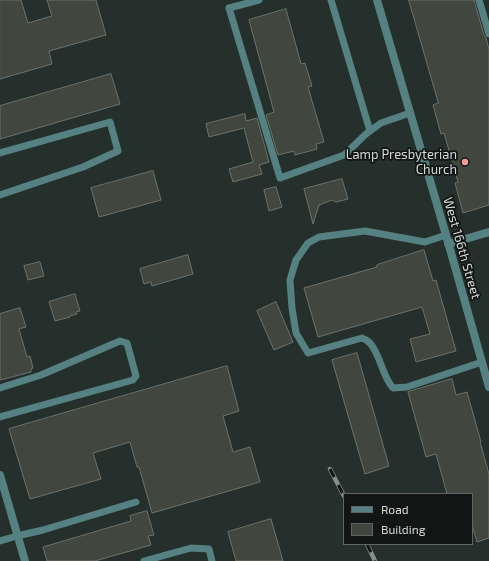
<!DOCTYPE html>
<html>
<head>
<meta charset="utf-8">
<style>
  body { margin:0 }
  #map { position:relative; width:489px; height:561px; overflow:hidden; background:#252f2b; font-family:"Exo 2",sans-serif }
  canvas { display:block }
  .legend { position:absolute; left:343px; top:493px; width:130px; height:52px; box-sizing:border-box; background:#111614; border:1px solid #5f6562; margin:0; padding:5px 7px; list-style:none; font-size:12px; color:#d4dbd8 }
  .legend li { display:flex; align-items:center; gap:8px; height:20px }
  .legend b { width:20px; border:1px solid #5f6562 }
</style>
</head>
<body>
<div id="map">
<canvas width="489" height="561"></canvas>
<ul class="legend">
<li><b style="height:5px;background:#558182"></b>Road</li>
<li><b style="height:11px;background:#41473f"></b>Building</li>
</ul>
</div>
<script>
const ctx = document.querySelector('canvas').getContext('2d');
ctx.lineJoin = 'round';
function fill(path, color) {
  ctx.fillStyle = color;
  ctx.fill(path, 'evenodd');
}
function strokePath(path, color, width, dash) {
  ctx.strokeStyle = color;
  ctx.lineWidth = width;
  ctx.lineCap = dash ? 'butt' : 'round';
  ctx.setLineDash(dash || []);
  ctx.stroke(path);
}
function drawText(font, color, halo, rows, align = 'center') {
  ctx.font = font + ' "Exo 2",sans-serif';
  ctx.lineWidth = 3.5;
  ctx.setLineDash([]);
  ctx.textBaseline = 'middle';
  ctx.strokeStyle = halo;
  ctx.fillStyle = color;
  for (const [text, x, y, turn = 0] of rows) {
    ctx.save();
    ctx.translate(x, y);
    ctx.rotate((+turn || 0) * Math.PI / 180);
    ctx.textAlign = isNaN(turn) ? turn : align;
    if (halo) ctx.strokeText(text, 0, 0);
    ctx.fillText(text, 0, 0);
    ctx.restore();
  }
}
const building = new Path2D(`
  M0 0H21L28 23 52 16 47 0H96L106 35 49 51 52 64 0 79Z
  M409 0H474L484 35 486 38 489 49V205L463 213 455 183 458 182 444 133 441 134 433 105 438 103Z
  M286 9 301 64 305 63 312 86 308 87 324 142 316 144 317 149 295 155 294 151 278 155 266 115 274 112 249 20Z
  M111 74 120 104 0 139V106Z
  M245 114 246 121 257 118 269 162 259 165 262 174 233 182 229 169 253 162 244 128 209 137 206 124Z
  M153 171 161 200 99 217 91 188Z
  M342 179 348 199 336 202 332 200 319 205 313 224 304 189Z
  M276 187 282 207 269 211 264 190Z
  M424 250 433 281 436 280 456 351 416 362 410 339 430 334 422 307 318 337 304 288 377 267V265Z
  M188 255 193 274 152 286 151 282 144 284 140 269Z
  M40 262 44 276 28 280 24 266Z
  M75 294 80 311 76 312 77 314 70 316V317L55 321 49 302Z
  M276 302 293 342 274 350 257 311Z
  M20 308 26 327 19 329 27 357 30 356 33 368 31 369V372L0 380V314Z
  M357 353 389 466 365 474 332 360Z
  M227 366 239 411 223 416 233 452 250 447 260 482 152 513 139 467H137L130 442 93 453 101 479 30 499 9 429Z
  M452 379 456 395 467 392 481 442H480L489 474V538L477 542 472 525V494H447L436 454 426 457 408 392Z
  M147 511 154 535 148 536 151 545 95 561H47L43 547 131 521 130 516Z
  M271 519 283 561H236L228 532Z`);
fill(building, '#41473f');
strokePath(building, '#6c736a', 1);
strokePath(new Path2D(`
  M259 0 229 8 280 178 344 155 366 134 381 123 410 113
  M331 0 370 131
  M479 0 489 34
  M0 153 110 122 118 151 83 167 0 195
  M446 235 425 242 365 231 319 237 308 243 296 260 290 280 292 308 296 333 308 353 362 338C365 339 368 341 370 343 381 356 382 376 393 388L407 387 482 362
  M0 388 41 375 120 341 127 343 136 376 133 380 0 417
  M0 541 17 536 43 530 136 502
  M144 561 191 548 209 549 212 561`), '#558182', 7);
strokePath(new Path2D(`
  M448 244 489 232
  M0 475 25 561`), '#558182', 8);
strokePath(new Path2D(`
  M377 0 446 235 489 387`), '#558182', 8);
const rail = new Path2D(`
  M330 469 344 496
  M367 544 375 561`);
strokePath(rail, '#858e8a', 4.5);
strokePath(rail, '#111614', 3, [9]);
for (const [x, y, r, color] of [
  [465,162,4,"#f59b99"]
]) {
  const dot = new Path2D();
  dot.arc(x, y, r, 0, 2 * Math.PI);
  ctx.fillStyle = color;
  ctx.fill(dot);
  strokePath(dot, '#111614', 1.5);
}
drawText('13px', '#d4dbd8', '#111614', [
  ["Lamp Presbyterian",457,155],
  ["Church",457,170]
], 'right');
drawText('13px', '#d4dbd8', '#111614', [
  ["West 166th Street",462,248,74]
]);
</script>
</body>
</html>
